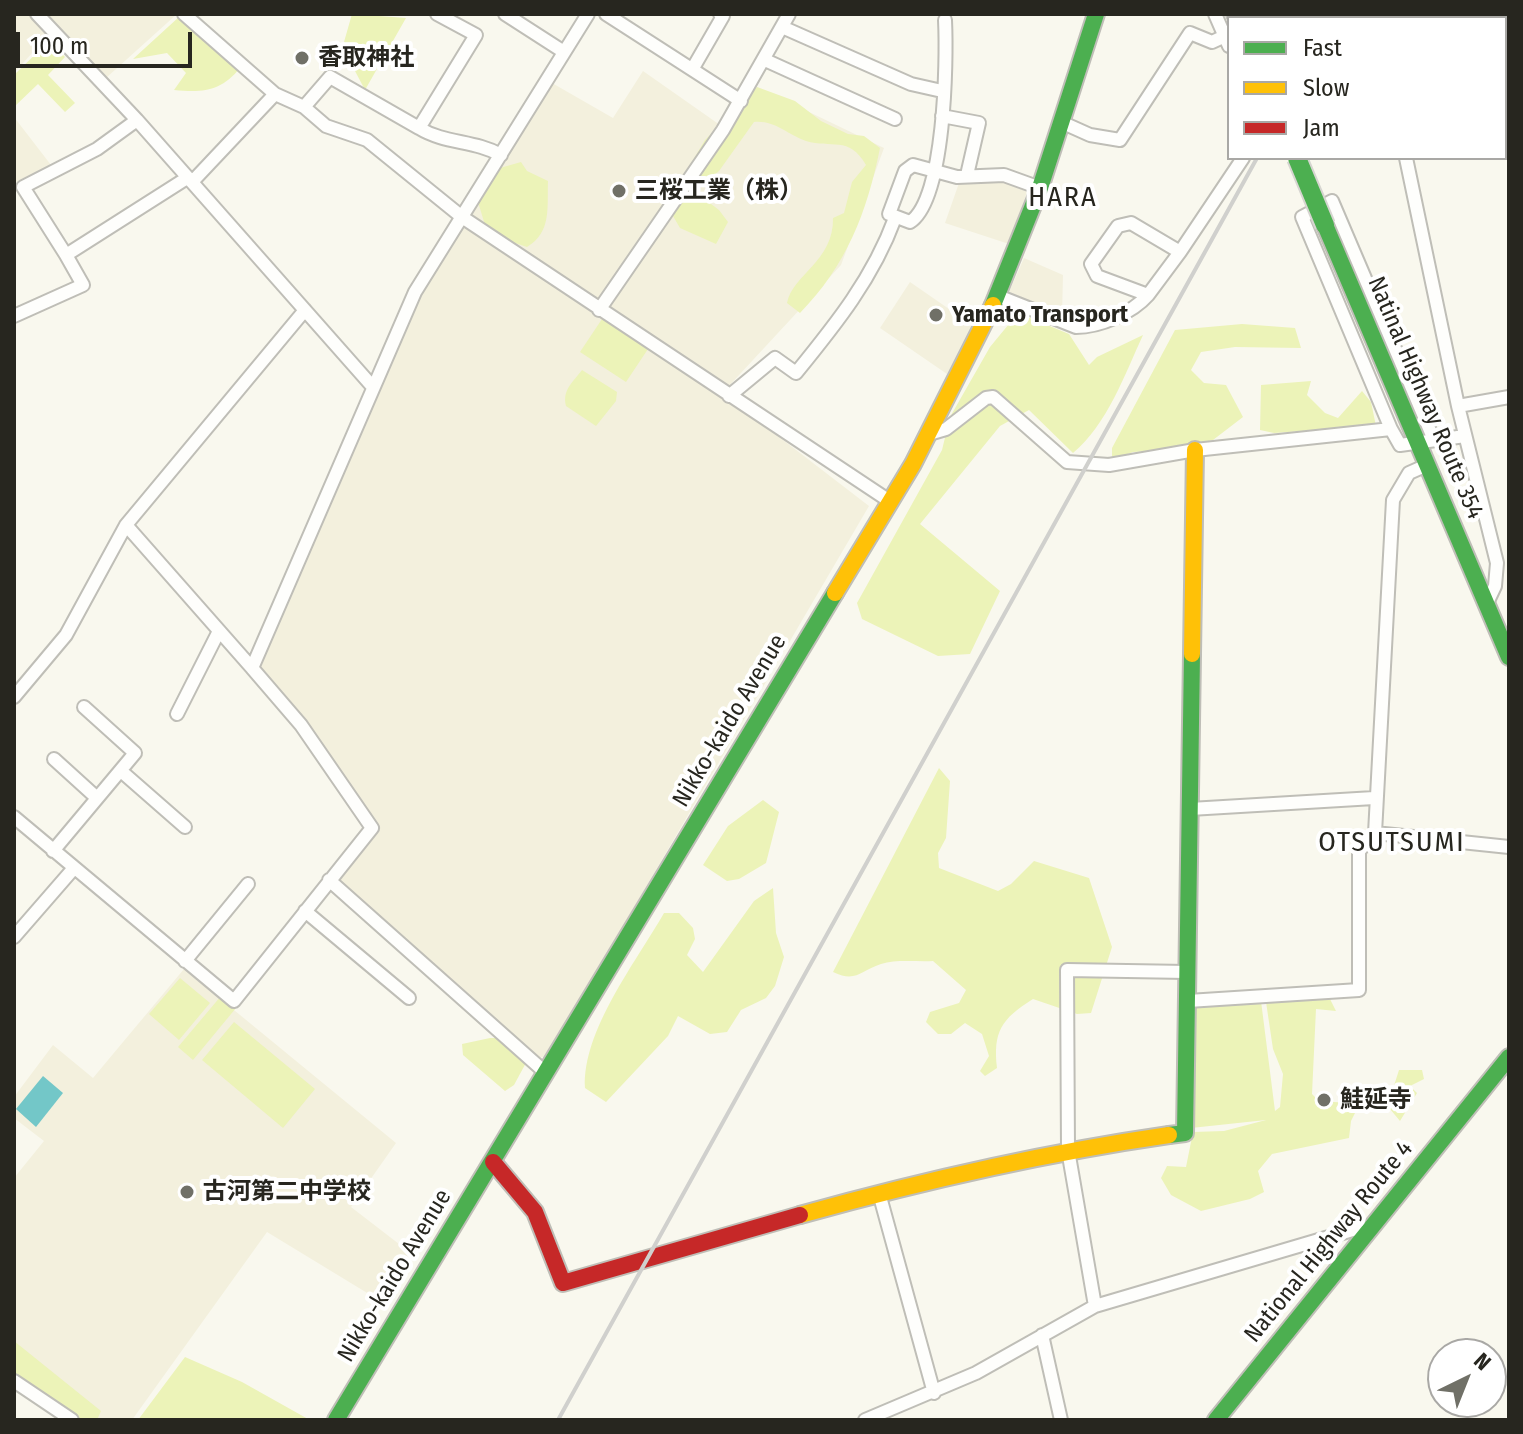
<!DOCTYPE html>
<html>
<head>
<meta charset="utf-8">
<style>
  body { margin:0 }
  #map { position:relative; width:1523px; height:1434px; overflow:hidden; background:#f9f8ee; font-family:"Fira Sans Condensed",sans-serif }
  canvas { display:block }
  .frame { position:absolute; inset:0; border:16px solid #27261f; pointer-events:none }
  .legend { position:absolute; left:1227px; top:16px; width:280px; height:144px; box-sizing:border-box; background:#fff; border:2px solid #a9a8a5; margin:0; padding:10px 14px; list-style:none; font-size:24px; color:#27261f }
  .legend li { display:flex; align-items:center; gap:16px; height:40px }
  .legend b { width:40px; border:2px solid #a9a8a5 }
  .north { position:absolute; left:1427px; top:1338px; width:80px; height:80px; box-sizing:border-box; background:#fff; border:2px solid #a9a8a5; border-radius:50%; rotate:43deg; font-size:22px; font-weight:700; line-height:32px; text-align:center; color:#27261f }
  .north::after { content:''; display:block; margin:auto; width:28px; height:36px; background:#707067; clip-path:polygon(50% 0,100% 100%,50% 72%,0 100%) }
  .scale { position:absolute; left:16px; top:32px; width:176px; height:36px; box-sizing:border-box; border:4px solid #27261f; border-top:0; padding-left:10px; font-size:24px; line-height:28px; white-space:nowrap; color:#27261f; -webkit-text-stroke:6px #fff; paint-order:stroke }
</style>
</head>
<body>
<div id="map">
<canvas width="1523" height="1434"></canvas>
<div class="frame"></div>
<ul class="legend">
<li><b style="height:10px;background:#4caf50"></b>Fast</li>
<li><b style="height:10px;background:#ffc107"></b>Slow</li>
<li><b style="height:10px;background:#c62828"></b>Jam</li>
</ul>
<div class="north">N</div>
<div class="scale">100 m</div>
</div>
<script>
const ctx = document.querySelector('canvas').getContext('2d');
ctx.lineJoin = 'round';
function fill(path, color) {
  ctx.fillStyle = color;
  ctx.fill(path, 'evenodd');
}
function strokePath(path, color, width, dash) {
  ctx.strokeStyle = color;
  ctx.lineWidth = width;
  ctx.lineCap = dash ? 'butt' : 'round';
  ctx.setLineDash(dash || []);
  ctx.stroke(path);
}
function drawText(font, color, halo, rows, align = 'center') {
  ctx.font = font + ' "Fira Sans Condensed","Noto Sans JP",sans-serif';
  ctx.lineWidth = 8;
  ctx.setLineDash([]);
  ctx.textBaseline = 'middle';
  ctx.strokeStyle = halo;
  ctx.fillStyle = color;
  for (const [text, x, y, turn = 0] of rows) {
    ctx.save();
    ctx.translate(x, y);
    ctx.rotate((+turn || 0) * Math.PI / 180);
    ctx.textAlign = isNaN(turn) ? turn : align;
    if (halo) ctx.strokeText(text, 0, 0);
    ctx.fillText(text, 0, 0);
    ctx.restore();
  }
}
fill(new Path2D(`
  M14 14H31L52 31 14 73Z
  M44 14H177L106 78Z
  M643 71 720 125 597 301 469 216 552 83 613 118Z
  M757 87 884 148 841 265 727 388 605 308Z
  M14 117 51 165 14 183Z
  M1001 180 1027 192 1009 244 945 223 959 183Z
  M464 227 744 410 869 506 547 1056 538 1058 335 877 374 827 303 718 259 667 419 298Z
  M1024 258 1063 275 1062 316 1009 292Z
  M910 282 975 327 947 374 880 328Z
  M184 969 396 1143 351 1207 412 1254 382 1302 267 1232 132 1420H92L14 1370V1178L44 1141 14 1118V1097L53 1045 93 1078Z`), '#f3f0dd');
fill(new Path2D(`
  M352 14 406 18 365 90 355 71 358 52 344 42Z
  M180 16 240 68C221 91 204 93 174 90L186 73 167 53 133 59Z
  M49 41 65 57 48 75 75 103 65 112 38 84 14 107V75Z
  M757 87 795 101 821 121 848 134 864 136 880 148C867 213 846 266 800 313L787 303C792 275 834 261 833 218L844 213 852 182 866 165C849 135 831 149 806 141 788 135 775 120 754 122L719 171 694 191 719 210 728 222 716 244 680 228 673 216 680 182 705 140Z
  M521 162 527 171 548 181C547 207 552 232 527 247L509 241 485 225 478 202 500 168Z
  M1018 313 1069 334 1089 365 1097 357 1143 335C1125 374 1107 425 1073 453L1029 410 1000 426 920 524 1000 591 970 654 938 656 862 619 857 603 942 450 950 417 990 347Z
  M602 319 648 349 626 382 580 352Z
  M1242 324 1295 328 1301 348 1235 347 1201 352 1191 370 1204 383 1226 385 1243 417 1213 440 1171 450 1133 452 1112 460V448L1175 330Z
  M582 370 617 392 616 401 596 426 566 406C562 390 573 382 582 370Z
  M1311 381 1307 395 1325 413 1338 418 1362 391 1371 402 1376 426 1274 433 1260 430 1261 385Z
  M939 768 950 781 946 838 938 853 939 868 998 891 1011 884 1034 861 1089 878 1112 947 1091 1013 1077 1014 1033 999C1001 1019 993 1032 997 1068L985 1076 980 1071 989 1056 982 1034 965 1023 951 1034H938L926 1022 930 1012 959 1003 966 990 933 961C917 962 896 959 881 964 860 971 856 983 833 972Z
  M763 800 779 812 766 863 739 879 727 881 703 865 728 826Z
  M773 888 776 933 784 957 775 986 766 998 741 1010 727 1032 710 1034 678 1016 668 1036 606 1102 585 1088C582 1031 636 962 664 913H679L693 928 695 939 687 955 703 972 754 901Z
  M180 978 210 1003 179 1040 149 1014Z
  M221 996 236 1008 193 1060 178 1047Z
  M1330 999 1336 1011 1316 1009 1312 1094 1319 1101 1349 1103 1359 1097 1357 1089 1369 1101 1390 1098 1399 1070H1422L1424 1079 1410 1086 1417 1093 1400 1121 1390 1109 1362 1110 1359 1105 1351 1121 1349 1138 1272 1154 1258 1171 1264 1192 1250 1199 1201 1211 1171 1195 1161 1178 1167 1166 1186 1167 1193 1132 1224 1131 1266 1120 1191 1128 1195 1006 1261 1001 1275 1111 1280 1107 1283 1074 1273 1049 1266 1002Z
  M234 1022 315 1089 283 1128 202 1060Z
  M490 1038H500L527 1061 514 1085 505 1091 463 1055 462 1044Z
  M14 1341 101 1411 97 1420H82L14 1376Z
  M185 1357 242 1382 308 1419 138 1420Z`), '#ecf3b8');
fill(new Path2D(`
  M43 1076 63 1093 36 1127 16 1109Z`), '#73c7c8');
const street = new Path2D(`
  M37 14 137 120 372 386
  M184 14 275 94 304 107 326 126 367 140 462 217 891 502
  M505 14 564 52
  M606 14 741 101
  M1215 14 1229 46
  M1252 14 1254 18
  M1431 18 1432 14
  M945 20C947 61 945 200 910 222L889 214 905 171 913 165 957 177 1004 175 1040 188
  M782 27 911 84 942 91
  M765 60 895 119
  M693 68 723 16 720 14
  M304 107 330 77 419 128 476 35 437 14
  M942 116 979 123 967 175
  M137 120 97 149 23 187 66 255 187 178
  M1061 122 1090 135 1120 140 1190 33 1212 42 1225 36
  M419 128C445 144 474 140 501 155
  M1406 158 1458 406 1497 563 1495 586 1487 603
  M192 182 275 94
  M1180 252 1243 158
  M998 296 1076 327C1100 327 1132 313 1148 295L1097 276 1091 264 1118 226 1131 223 1180 252 1148 295
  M599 310 723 130 789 14
  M14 316 83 285 66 255
  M729 396 775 358 796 373C836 324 873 278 895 218
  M1458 406 1509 397
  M1391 429 1302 217 1332 201 1434 440
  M929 434 946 429 986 398 993 397 1067 462 1109 465 1195 450 1391 429 1400 445 1465 436
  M126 525 252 668
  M14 697 66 635 126 525 305 310
  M177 714 219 631
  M54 759 97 798
  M121 771 185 827
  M1190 809 1374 798
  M14 817 234 1001 372 828 301 725 252 668 415 292 588 14
  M1375 833 1393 500 1409 473 1427 465
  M53 851 135 753 84 707
  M329 880 546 1073
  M305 911 409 998
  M14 937 74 868
  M185 961 248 884
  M1188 1001 1359 990V851L1375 833 1509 847
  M879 1193 934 1393
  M1095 1306 1068 1150 1067 970 1187 972
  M1042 1335 1061 1420
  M14 1381 72 1420
  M865 1420 976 1373 1095 1306 1356 1229 1367 1233`);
const fast = new Path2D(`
  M1235 14 1237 18
  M1325 225 1509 657
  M993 305 1040 188 1096 14
  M1169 1135 1185 1133 1192 654
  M336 1420 835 593
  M1216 1420 1509 1057`);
const slow = new Path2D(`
  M835 593 913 464 993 305
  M1192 654 1195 450
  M800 1215C922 1181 1044 1153 1169 1135`);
const jam = new Path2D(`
  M493 1162 535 1212 563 1283 800 1215`);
strokePath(street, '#bfbeb7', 16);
strokePath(fast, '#bfbeb7', 20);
strokePath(slow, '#bfbeb7', 20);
strokePath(jam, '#bfbeb7', 20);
strokePath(street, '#fefefc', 12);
strokePath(fast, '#4caf50', 16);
strokePath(slow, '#ffc107', 16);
strokePath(jam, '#c62828', 16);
strokePath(new Path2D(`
  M1335 18 1337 14
  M558 1420 1257 158`), '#d0d0cd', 4);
const fastBridge = new Path2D(`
  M1297 158 1325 225`);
strokePath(fastBridge, '#d6d5d0', 22, []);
strokePath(fastBridge, '#4caf50', 18);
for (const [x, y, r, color] of [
  [302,58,8,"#707067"],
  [619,191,8,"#707067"],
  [936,315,8,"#707067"],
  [1324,1100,8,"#707067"],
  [187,1192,8,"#707067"]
]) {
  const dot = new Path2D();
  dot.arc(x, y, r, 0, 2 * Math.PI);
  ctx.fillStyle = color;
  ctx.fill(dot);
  strokePath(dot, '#fff', 3);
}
drawText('bold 24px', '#27261f', '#fff', [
  ["香取神社",318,58],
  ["三桜工業（株）",635,191],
  ["Yamato Transport",952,315],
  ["鮭延寺",1340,1100],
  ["古河第二中学校",203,1192]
], 'left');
drawText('24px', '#27261f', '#fff', [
  ["Natinal Highway Route 354",1425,398,67],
  ["Nikko-kaido Avenue",730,721,-59],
  ["National Highway Route 4",1329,1242,-51],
  ["Nikko-kaido Avenue",395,1276,-59]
]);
ctx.letterSpacing = '2px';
drawText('28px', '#27261f', '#fff', [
  ["HARA",1063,198],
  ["OTSUTSUMI",1392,843]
]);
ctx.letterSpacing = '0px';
</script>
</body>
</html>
